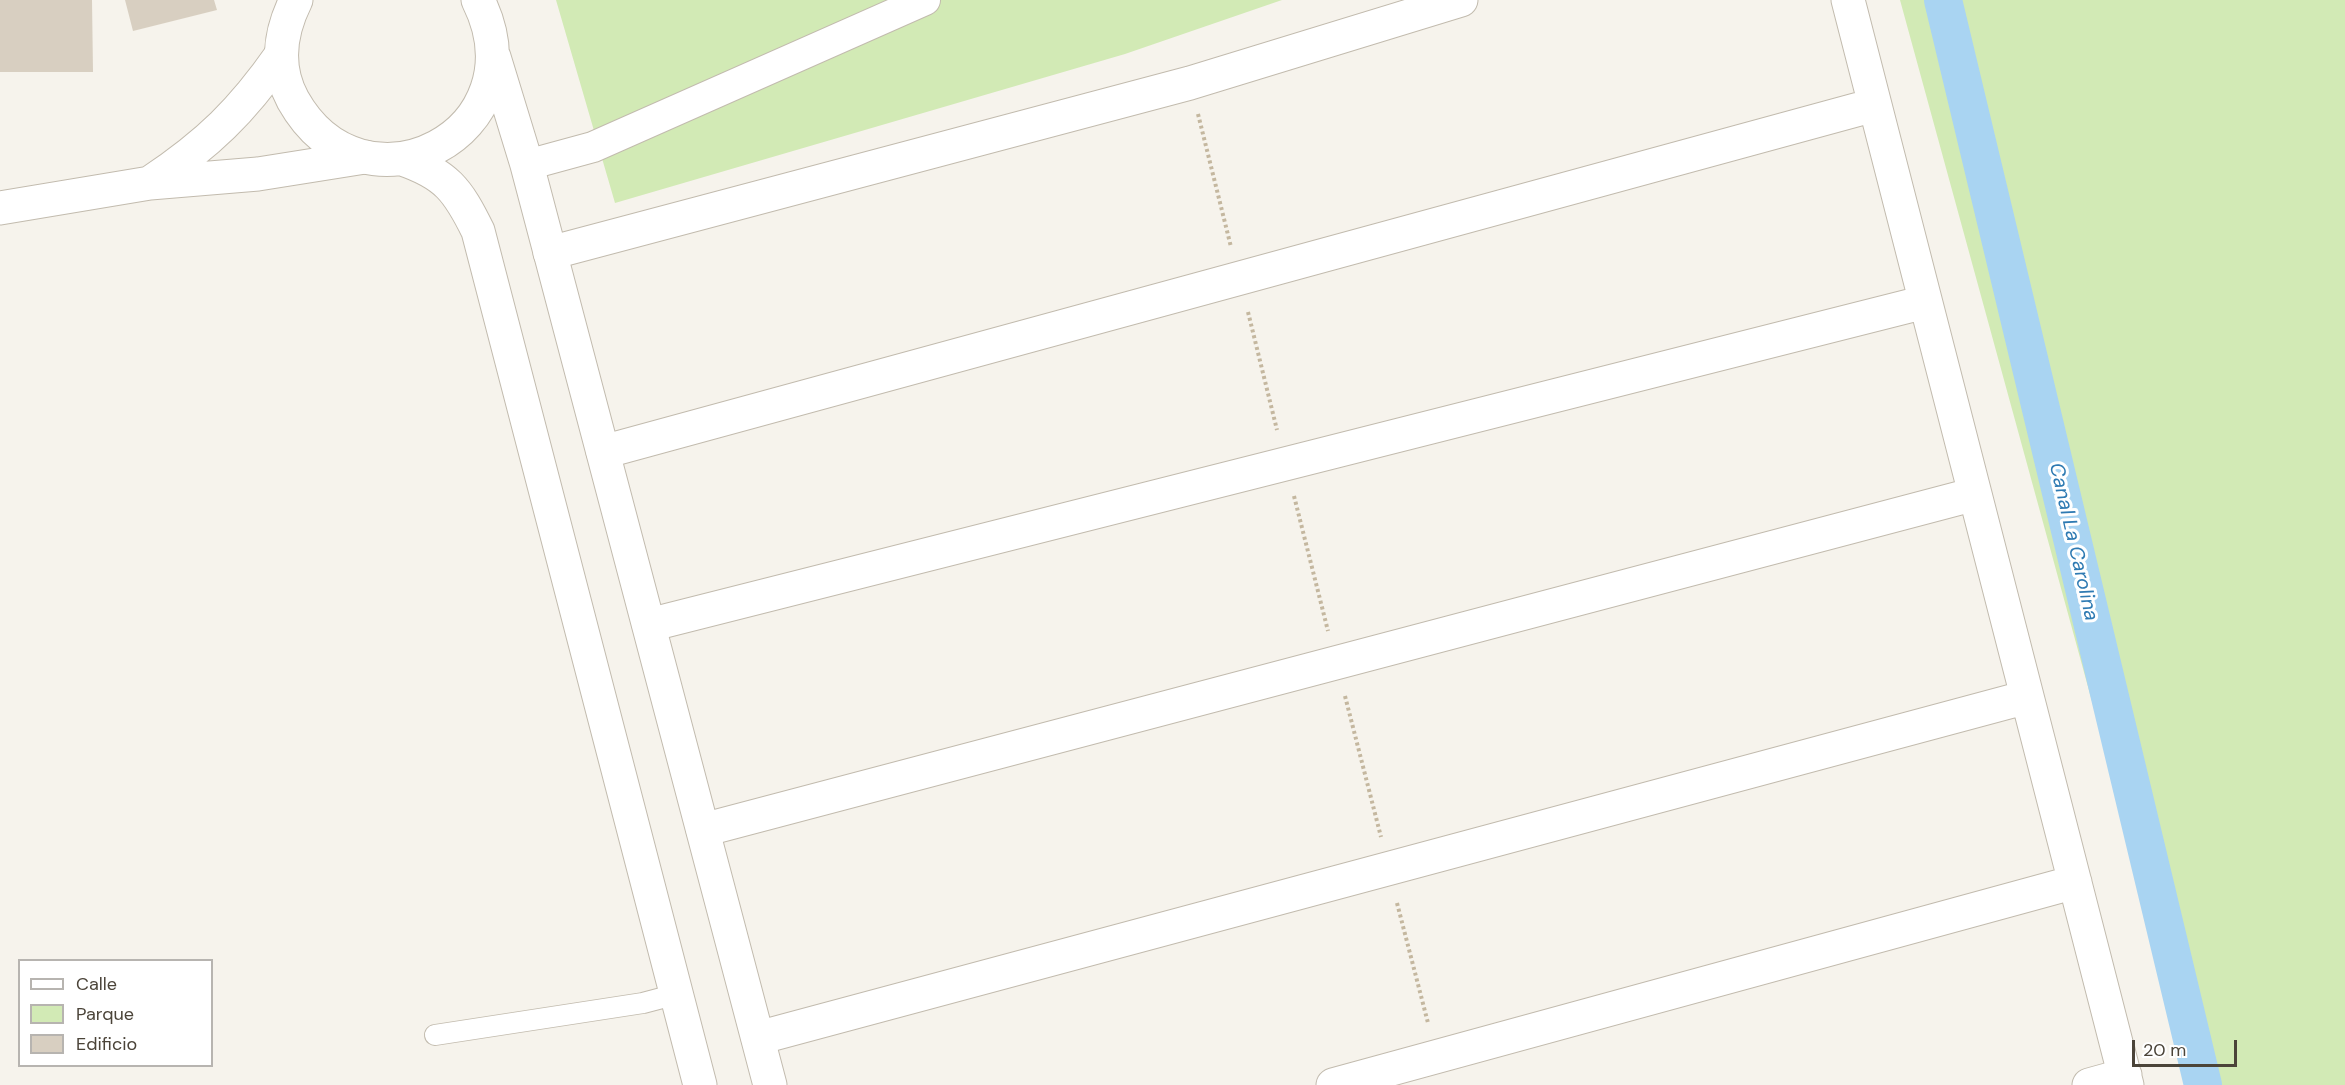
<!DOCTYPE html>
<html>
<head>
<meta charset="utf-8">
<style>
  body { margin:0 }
  #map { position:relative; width:2345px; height:1085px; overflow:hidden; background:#f6f3ec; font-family:"DM Sans",sans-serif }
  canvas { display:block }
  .legend { position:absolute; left:18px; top:959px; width:195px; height:108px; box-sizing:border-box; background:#fff; border:2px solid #b7b4b0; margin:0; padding:8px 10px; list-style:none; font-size:18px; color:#4b4439 }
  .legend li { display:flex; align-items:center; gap:12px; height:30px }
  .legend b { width:30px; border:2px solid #b7b4b0 }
  .scale { position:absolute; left:2132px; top:1040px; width:105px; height:27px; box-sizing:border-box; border:3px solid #4b4439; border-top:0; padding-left:8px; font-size:18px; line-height:21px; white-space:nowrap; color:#4b4439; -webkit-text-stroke:4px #fff; paint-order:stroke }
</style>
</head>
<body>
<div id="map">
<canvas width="2345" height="1085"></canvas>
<ul class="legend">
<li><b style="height:8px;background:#fff"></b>Calle</li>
<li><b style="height:16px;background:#d2eab5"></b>Parque</li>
<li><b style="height:16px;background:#d8cfc1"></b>Edificio</li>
</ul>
<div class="scale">20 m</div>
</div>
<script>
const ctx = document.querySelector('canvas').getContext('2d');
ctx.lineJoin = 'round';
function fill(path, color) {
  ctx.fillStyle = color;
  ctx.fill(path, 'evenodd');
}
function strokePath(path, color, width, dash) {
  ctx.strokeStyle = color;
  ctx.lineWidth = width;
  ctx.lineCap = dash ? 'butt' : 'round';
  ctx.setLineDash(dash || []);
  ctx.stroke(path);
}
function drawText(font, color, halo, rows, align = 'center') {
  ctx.font = font + ' "DM Sans",sans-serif';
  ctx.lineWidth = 6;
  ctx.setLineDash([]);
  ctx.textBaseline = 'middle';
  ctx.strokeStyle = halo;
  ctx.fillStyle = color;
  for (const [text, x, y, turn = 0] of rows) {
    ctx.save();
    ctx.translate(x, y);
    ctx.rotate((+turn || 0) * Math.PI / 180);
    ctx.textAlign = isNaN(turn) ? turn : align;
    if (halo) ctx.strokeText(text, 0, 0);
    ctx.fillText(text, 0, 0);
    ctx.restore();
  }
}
fill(new Path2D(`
  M556 0H1282L1125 54 615 203Z
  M1900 0H2345V1085H2197Z`), '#d2eab5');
strokePath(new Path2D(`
  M1943 0 2203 1085`), '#a9d4f2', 38);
fill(new Path2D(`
  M0 0H92L93 72H0Z
  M125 0H214L217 10 133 31Z`), '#d8cfc1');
const service = new Path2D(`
  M435 1035 643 1003 677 994`);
const pedestrian = new Path2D(`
  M527 165 593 147 925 0`);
const minor = new Path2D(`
  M1848 0 2127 1085
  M151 182C208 144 242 111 281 55
  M0 208 150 183 258 174 365 157
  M550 253 1190 83 1461 0
  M603 452 1874 105
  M649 625 1925 302
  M703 830 1975 494
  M758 1038 2027 697
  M1333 1085 2075 882
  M2089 1085 2125 1075`);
const tertiary = new Path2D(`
  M296 0C280 32 275 67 293 100 364 226 544 132 478 0
  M494 57 527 165 770 1085
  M402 159C446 174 458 190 478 231L700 1085`);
strokePath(service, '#c2bbae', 22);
strokePath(pedestrian, '#c2bbae', 32);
strokePath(minor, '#c2bbae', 35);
strokePath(tertiary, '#c2bbae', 35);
strokePath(new Path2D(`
  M1198 114 1231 247
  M1248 312 1277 430
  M1294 496 1328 631
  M1345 696 1381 837
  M1397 903 1428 1023`), '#c4b79f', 4, [3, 3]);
strokePath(service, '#fff', 20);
strokePath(pedestrian, '#fff', 30);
strokePath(minor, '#fff', 33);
strokePath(tertiary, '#fff', 33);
drawText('italic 20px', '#2e7ab2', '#fff', [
  ["Canal La Carolina",2073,542,77]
]);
</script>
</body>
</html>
